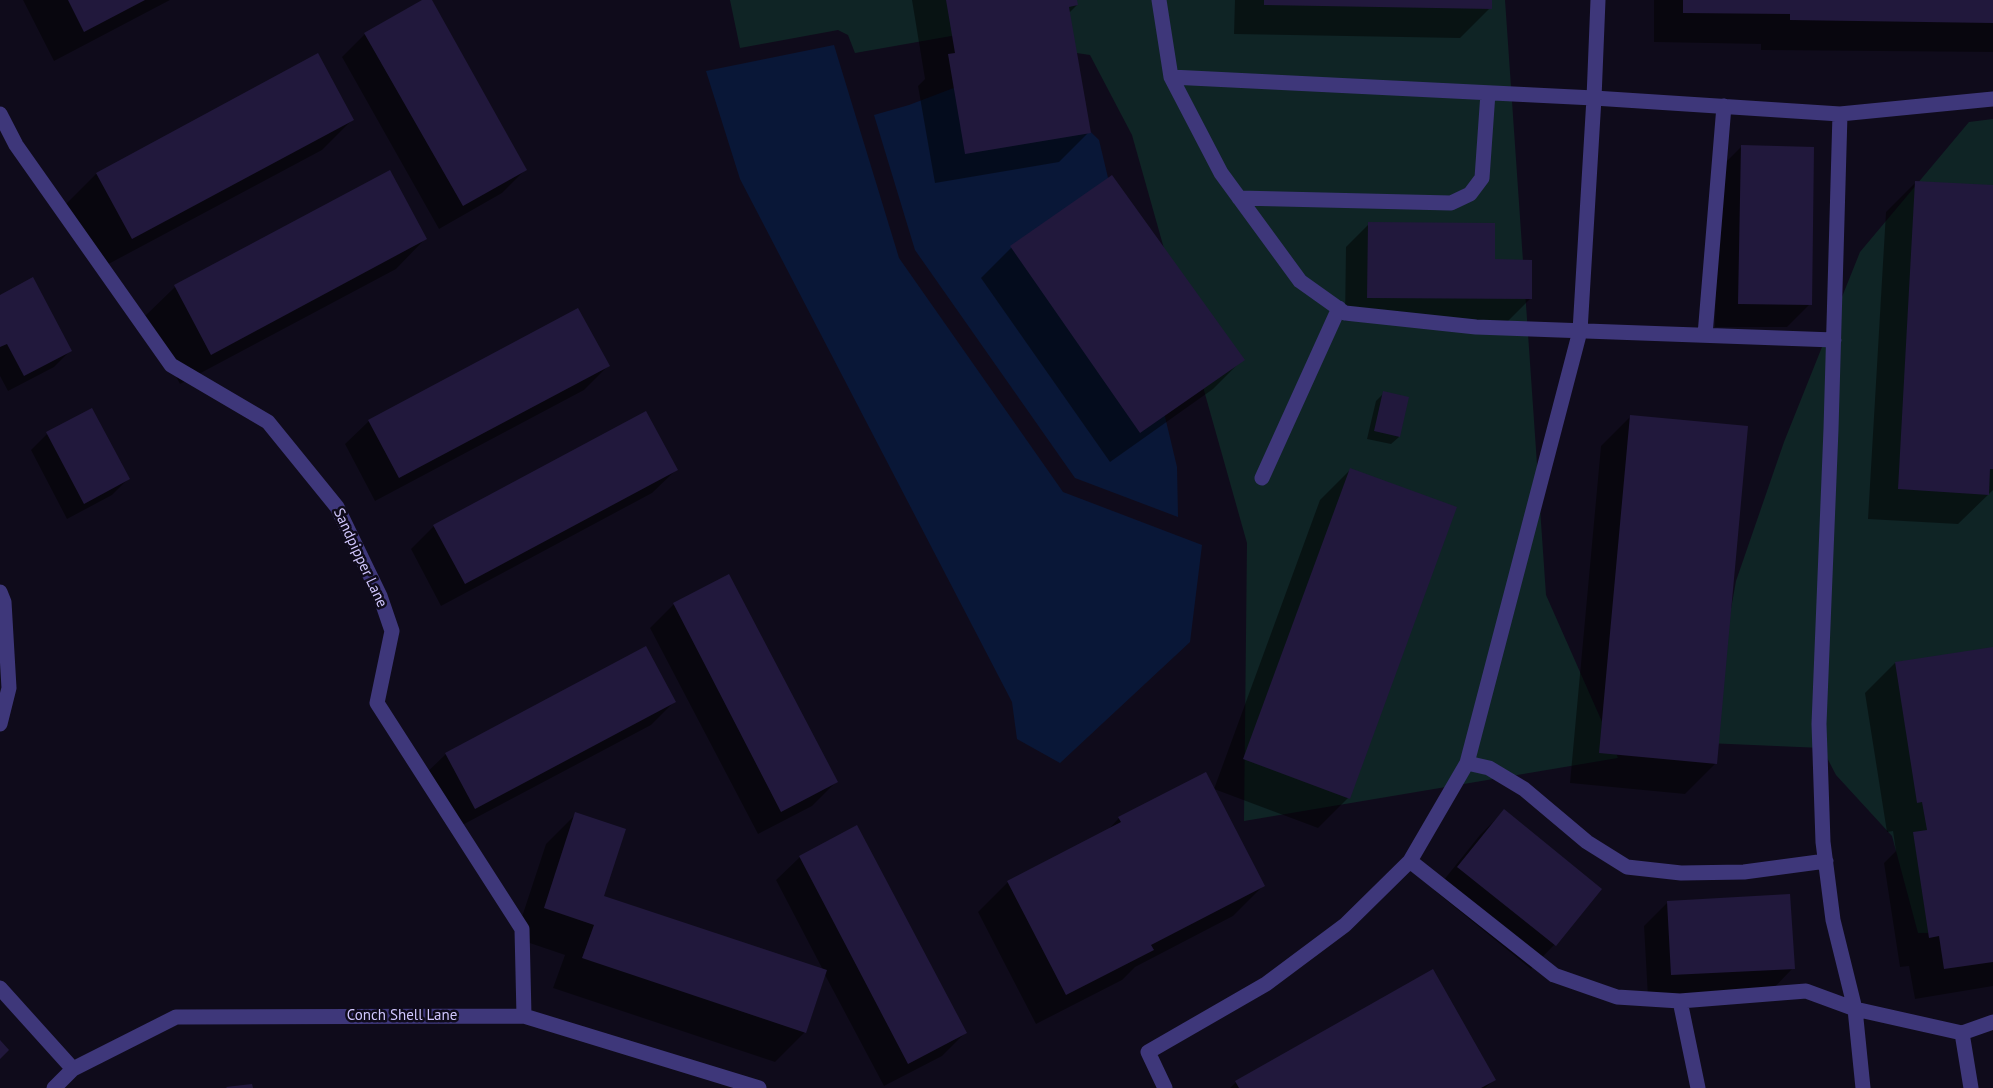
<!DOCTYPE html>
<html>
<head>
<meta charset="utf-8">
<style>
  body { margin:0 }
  canvas { display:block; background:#0f0b1b }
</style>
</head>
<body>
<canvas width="1993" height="1088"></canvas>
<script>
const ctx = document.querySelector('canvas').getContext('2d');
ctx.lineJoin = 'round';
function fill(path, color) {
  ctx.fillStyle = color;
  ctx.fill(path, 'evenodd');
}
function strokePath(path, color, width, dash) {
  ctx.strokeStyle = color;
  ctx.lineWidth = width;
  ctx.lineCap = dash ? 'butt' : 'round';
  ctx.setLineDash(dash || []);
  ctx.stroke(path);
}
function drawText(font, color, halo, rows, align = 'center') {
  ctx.font = font + ' "PT Sans",sans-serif';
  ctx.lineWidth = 5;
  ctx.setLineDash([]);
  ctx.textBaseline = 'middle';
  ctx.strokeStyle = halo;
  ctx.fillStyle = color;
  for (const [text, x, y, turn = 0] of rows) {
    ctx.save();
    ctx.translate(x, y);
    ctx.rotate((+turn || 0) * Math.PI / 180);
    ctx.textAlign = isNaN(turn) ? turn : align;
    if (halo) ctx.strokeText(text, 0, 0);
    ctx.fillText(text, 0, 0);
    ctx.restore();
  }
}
fill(new Path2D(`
  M730 0H1505L1546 595 1618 758 1244 821 1247 543 1132 135 1090 55 957 35 855 53 848 35 838 30 740 48Z
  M1993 119V932L1918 933 1892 836 1836 775 1822 748 1707 743 1736 581 1784 442 1860 252 1969 122Z`), '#0f2425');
fill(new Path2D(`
  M834 45 899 258 1063 492 1202 545 1190 642 1060 763 1017 739 1012 702 740 179 706 71Z
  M1014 65 1059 101 1099 140 1177 467 1178 517 1075 478 915 250 874 115 909 105Z`), '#091737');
fill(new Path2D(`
  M23 0H170L54 61Z
  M425 0H430L526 169 502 193 439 229 342 57 365 34Z
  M912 0H1076L1077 5 1069 13 1089 132 1059 162 935 183 918 86 925 79Z
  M1235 0H1490V8L1460 38 1234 34Z
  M1654 0H1993V52L1761 50V44L1654 42Z
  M317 55 352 120 322 150 101 268 66 204 96 174Z
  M1741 147 1810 304 1787 327H1715L1718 170Z
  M390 172 425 239 396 269 180 384 145 316 175 287Z
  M1112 177 1243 359 1213 389 1110 462 981 278 1011 248Z
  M1916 182 1993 187V490L1958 524 1868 519 1886 212Z
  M1369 224 1493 261 1530 299 1507 322 1345 321 1346 247Z
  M0 296 70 351 54 367 8 391 0 376Z
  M608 366 584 390 375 501 345 444 369 421Z
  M1384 393 1399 437 1391 444 1367 439 1376 401Z
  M91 410 128 479 112 495 67 519 31 450 47 434Z
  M1631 416 1715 764 1685 794 1570 783 1601 446Z
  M676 470 652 493 441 606 411 549 434 526Z
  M1350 470 1348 798 1318 828 1214 789 1320 500Z
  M728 576 836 782 812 806 758 834 650 628 673 605Z
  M1993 649V986L1915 999 1909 966 1900 967 1884 863 1896 851 1893 831 1887 832 1865 693 1895 663Z
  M674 702 651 725 451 831 422 777 446 754Z
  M1504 811 1600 889 1554 945 1531 969 1435 891 1480 835Z
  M576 814 602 897 823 970 776 880 800 857 856 827 965 1033 942 1056 884 1086 824 973 805 1032 775 1062 553 988 565 955 515 938 546 844Z
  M1119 818 1263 886 1233 916 1135 967 1122 980 1036 1024 978 912 1008 882 1106 832Z
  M1668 902 1793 968 1770 992 1648 998 1644 926Z
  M1494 1080 1485 1088H1230L1236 1082Z`), '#0007');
fill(new Path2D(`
  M68 0H145L84 32Z
  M422 0H432L527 170 463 206 364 33Z
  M946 0H1077L1078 5 1069 7 1091 133 965 154 948 54 955 53Z
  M1264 0H1492V9L1264 5Z
  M1683 0H1993V23L1790 20V14L1683 13Z
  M318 53 354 120 132 239 96 173Z
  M1741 145 1814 147 1812 305 1738 304Z
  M390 170 427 239 211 355 174 285Z
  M1112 175 1245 360 1140 433 1010 246Z
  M1915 181 1993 185V469H1990L1989 495 1898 489Z
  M1368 222 1495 223V259L1532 260V299L1367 298Z
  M33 277 72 351 24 376 7 344 0 347V295Z
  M578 308 610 366 399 478 368 420Z
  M1383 391 1409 397 1400 437 1374 431Z
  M92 408 130 479 84 504 46 432Z
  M646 411 678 470 465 584 433 525Z
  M1630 415 1748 426 1717 764 1599 753Z
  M1350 468 1457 507 1350 799 1243 759Z
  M729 574 838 782 781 812 673 603Z
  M646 646 676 702 475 809 445 753Z
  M1993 647V962L1944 969 1939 936 1929 938 1913 832 1927 830 1922 802 1917 803 1895 662Z
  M1206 772 1265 886 1151 945 1154 950 1066 995 1007 881 1121 822 1118 817Z
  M1504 809 1602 889 1556 946 1457 867Z
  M575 812 626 829 604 896 827 970 806 1033 582 958 594 925 544 908Z
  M857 825 967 1033 908 1064 799 856Z
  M1790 894 1795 969 1671 975 1667 901Z
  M1433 969 1496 1080 1481 1088H1239L1235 1081Z
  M0 1040 9 1050 0 1059Z
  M252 1084 253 1088H227L226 1087Z`), '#21183c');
strokePath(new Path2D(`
  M1159 0 1171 77 1221 173 1300 281 1345 313 1476 327 1834 340
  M1598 0 1594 98 1840 114 1831 429 1819 724 1823 842 1833 920 1855 1009 1962 1033 1993 1022
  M1171 77 1594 98 1580 331 1467 763
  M0 114 16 145 171 365 268 422 337 507 380 596 392 631 377 703 522 929 524 1016
  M1840 114 1993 99
  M1239 198 1451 203 1470 194 1482 178 1488 93
  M1705 335 1724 106
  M1262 478 1339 308
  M0 592 4 602 9 688 0 724
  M0 988 73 1069
  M1680 1001 1617 997 1554 975 1410 861 1467 763 1489 768 1524 789 1587 842 1627 867 1681 873 1744 872 1826 861
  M1962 1033 1971 1088
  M54 1088 73 1069 176 1017 524 1016 759 1088
  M1165 1088 1148 1052 1266 984 1345 925 1410 861
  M1698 1088 1680 1001 1806 991 1855 1009 1863 1088`), '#3e377a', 15);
drawText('15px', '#d1c7fe', '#0f0b1b', [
  ["Sandpipper Lane",360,558,65],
  ["Conch Shell Lane",402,1016]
]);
</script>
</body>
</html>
